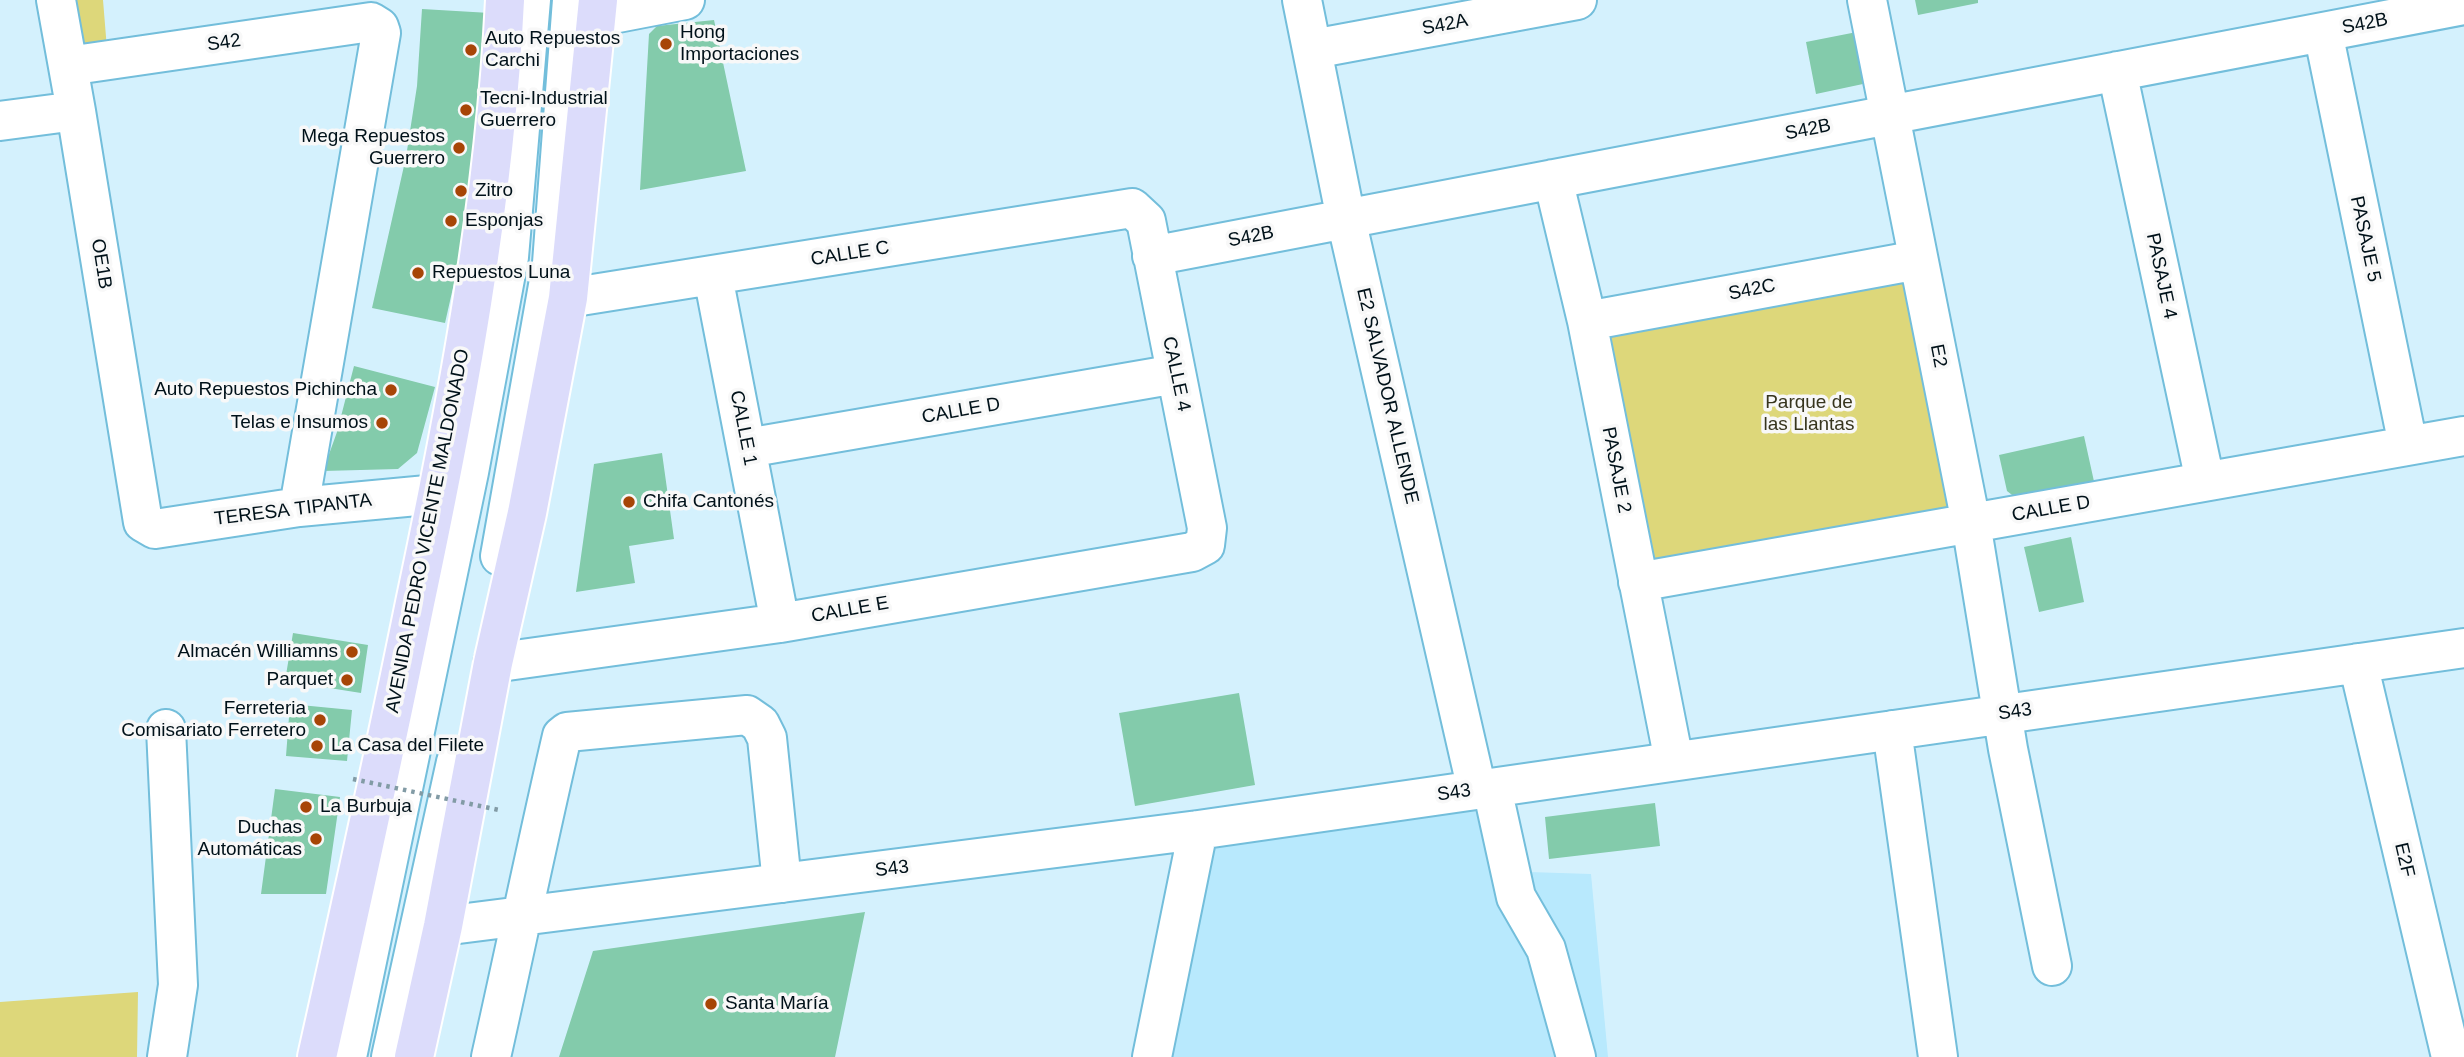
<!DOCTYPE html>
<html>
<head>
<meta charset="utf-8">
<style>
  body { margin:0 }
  canvas { display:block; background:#d4f1fd }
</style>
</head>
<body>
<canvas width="2464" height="1057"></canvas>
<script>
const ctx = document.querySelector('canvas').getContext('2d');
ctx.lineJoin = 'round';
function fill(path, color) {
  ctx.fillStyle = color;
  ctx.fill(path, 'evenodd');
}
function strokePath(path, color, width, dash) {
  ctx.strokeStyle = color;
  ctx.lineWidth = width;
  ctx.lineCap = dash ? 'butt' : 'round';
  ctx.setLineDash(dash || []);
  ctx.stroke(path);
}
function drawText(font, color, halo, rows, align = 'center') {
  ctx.font = font + ' Helvetica,sans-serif';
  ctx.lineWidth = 7;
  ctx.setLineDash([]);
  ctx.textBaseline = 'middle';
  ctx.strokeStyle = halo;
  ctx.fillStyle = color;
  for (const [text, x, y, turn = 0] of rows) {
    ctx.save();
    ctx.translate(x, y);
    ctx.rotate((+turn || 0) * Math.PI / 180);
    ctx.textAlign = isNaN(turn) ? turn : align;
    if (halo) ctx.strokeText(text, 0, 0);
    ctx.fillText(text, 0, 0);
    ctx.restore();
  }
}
fill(new Path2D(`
  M1492 788 1529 872 1591 874 1608 1057H1152L1198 830Z`), '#b8e9fd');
fill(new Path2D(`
  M71 0H103L107 49 84 50Z
  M1910 272 1958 512 1634 564 1602 331Z
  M138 992 137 1057H0V1002Z`), '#ddd77a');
fill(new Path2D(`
  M1915 0H1978V3L1918 15Z
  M422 9 490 13 464 239 445 323 372 308 406 157 417 86Z
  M714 20 746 171 640 190 649 34 657 26Z
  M1867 30 1877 81 1816 94 1806 42Z
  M354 366 435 387 417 453 398 469 323 471 337 432Z
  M2084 436 2095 486 2021 502 2007 491 1999 455Z
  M662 453 674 539 629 546 635 583 576 592 594 464Z
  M2071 537 2084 602 2039 612 2024 547Z
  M293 633 368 645 361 693 285 681Z
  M1239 693 1255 785 1135 806 1119 713Z
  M290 704 352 710 347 761 286 756Z
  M275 789 340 797 326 894H261Z
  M1655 803 1660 846 1549 859 1545 817Z
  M865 912 835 1057H559L593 951Z`), '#83cbab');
const minor = new Path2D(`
  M56 0 76 111 143 522 155 529 299 507 438 494
  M1302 0 1346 219 1477 790
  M1867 0 1971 523 2008 749 2052 966
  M597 17 685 0
  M2323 32 2408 445
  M1313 49 1577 0
  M68 66 371 22 379 27 381 33 299 507
  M2117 71 2205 481
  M0 121 76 111
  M1553 179 1587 321 1674 761
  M1152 256 2464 5
  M713 276 780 623
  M1587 321 1918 260
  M747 448 1176 374
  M500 556 552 263 572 0
  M1638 582 2464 436
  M493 663 780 623 1192 552 1205 545 1207 528 1146 221 1132 208 568 298
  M2358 663 2451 1057
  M166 729 178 985 167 1057
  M1892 730 1938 1057
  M1492 788 1516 897 1546 949 1576 1057
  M443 926 1198 830 2464 648
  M347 1057 469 472 509 257 531 0
  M391 1057 456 762
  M491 1057C515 950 537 843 562 736L567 732 747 715 760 724 767 738 782 883
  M1152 1057 1198 830`);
const major = new Path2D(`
  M317 1057C351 906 384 755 415 603 457 404 495 203 505 0
  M414 1057 443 926 493 663 527 513 568 298 598 0`);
strokePath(minor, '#73bedb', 42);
strokePath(major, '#fff', 42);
strokePath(minor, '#fff', 38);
strokePath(major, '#dcdcfb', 38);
strokePath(new Path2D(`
  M353 779 499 810`), '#829ba5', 4.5, [3.5, 5]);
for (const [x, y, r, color] of [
  [666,44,7,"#a74506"],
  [471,50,7,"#a74506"],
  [466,110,7,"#a74506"],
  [459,148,7,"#a74506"],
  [461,191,7,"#a74506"],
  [451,221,7,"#a74506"],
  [418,273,7,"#a74506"],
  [391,390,7,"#a74506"],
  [382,423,7,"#a74506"],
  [629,502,7,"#a74506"],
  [352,652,7,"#a74506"],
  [347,680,7,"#a74506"],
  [320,720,7,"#a74506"],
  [317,746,7,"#a74506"],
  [306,807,7,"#a74506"],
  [316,839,7,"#a74506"],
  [711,1004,7,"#a74506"]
]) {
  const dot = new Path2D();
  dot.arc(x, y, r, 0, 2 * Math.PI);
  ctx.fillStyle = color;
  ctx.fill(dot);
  strokePath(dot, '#f8f8f8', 2.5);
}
drawText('19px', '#001119', '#f8f8f8', [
  ["S42B",2365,24,-11],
  ["S42A",1445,25,-11],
  ["S42",224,43,-8],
  ["S42B",1808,130,-11],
  ["S42B",1251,237,-11],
  ["PASAJE 5",2365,239,78],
  ["CALLE C",850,254,-9],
  ["OE1B",101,264,81],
  ["PASAJE 4",2161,276,78],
  ["S42C",1752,290,-11],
  ["E2",1938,356,79],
  ["CALLE 4",1176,374,78],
  ["E2 SALVADOR ALLENDE",1387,396,77],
  ["CALLE D",961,411,-10],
  ["CALLE 1",743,428,79],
  ["PASAJE 2",1616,470,79],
  ["CALLE D",2051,509,-10],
  ["TERESA TIPANTA",293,510,-7],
  ["AVENIDA PEDRO VICENTE MALDONADO",428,531,-79],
  ["CALLE E",850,610,-10],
  ["S43",2015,712,-8],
  ["S43",1454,793,-8],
  ["E2F",2404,860,77],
  ["S43",892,869,-7]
]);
drawText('19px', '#001119', '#f8f8f8', [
  ["Hong",680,33],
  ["Importaciones",680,55],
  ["Auto Repuestos",485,39],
  ["Carchi",485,61],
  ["Tecni-Industrial",480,99],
  ["Guerrero",480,121],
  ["Mega Repuestos",445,137,"right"],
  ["Guerrero",445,159,"right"],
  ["Zitro",475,191],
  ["Esponjas",465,221],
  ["Repuestos Luna",432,273],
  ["Auto Repuestos Pichincha",377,390,"right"],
  ["Telas e Insumos",368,423,"right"],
  ["Chifa Cantonés",643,502],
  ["Almacén Williamns",338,652,"right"],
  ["Parquet",333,680,"right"],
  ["Ferreteria",306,709,"right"],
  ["Comisariato Ferretero",306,731,"right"],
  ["La Casa del Filete",331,746],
  ["La Burbuja",320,807],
  ["Duchas",302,828,"right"],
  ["Automáticas",302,850,"right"],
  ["Santa María",725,1004]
], 'left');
drawText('19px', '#37351e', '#f8f8f8', [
  ["Parque de",1809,403],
  ["las Llantas",1809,425]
]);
</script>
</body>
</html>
